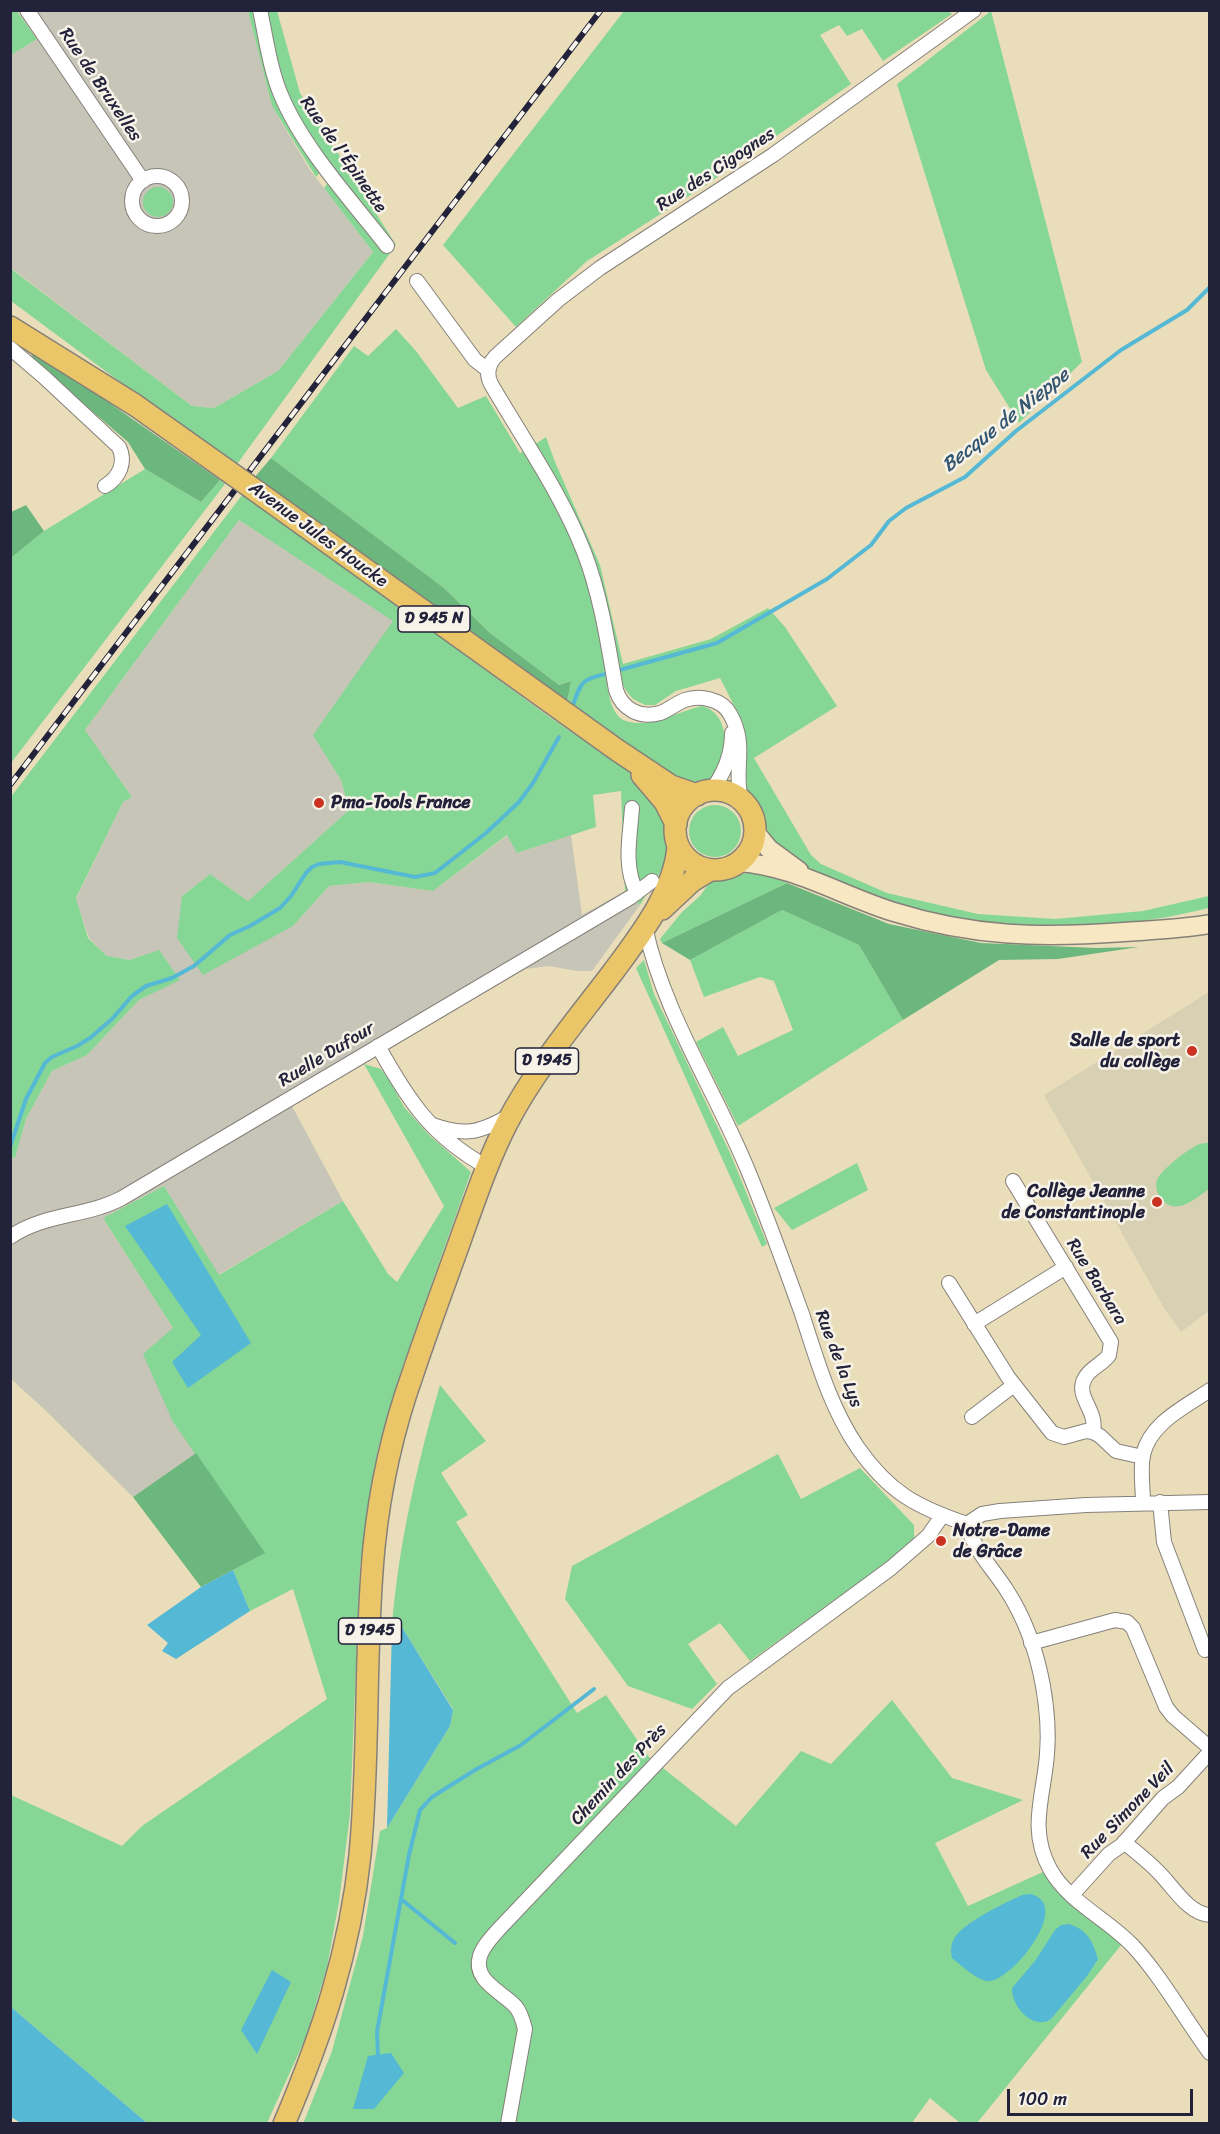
<!DOCTYPE html>
<html>
<head>
<meta charset="utf-8">
<style>
  body { margin:0 }
  #map { position:relative; width:1220px; height:2134px; overflow:hidden; background:#eadeba; font-family:Sriracha,sans-serif }
  canvas { display:block }
  .frame { position:absolute; inset:0; border:12px solid #22223b; pointer-events:none }
  .scale { position:absolute; left:1007px; top:2089px; width:186px; height:27px; box-sizing:border-box; border:3px solid #22223b; border-top:0; padding-left:8px; font-size:18px; line-height:21px; white-space:nowrap; color:#22223b; -webkit-text-stroke:4px #f7f3e8; paint-order:stroke }
</style>
</head>
<body>
<div id="map">
<canvas width="1220" height="2134"></canvas>
<div class="frame"></div>
<div class="scale">100 m</div>
</div>
<script>
const ctx = document.querySelector('canvas').getContext('2d');
ctx.lineJoin = 'round';
function fill(path, color) {
  ctx.fillStyle = color;
  ctx.fill(path, 'evenodd');
}
function strokePath(path, color, width, dash) {
  ctx.strokeStyle = color;
  ctx.lineWidth = width;
  ctx.lineCap = dash ? 'butt' : 'round';
  ctx.setLineDash(dash || []);
  ctx.stroke(path);
}
function drawText(font, color, halo, rows, align = 'center') {
  ctx.font = font + ' Sriracha,sans-serif';
  ctx.lineWidth = 5;
  ctx.setLineDash([]);
  ctx.textBaseline = 'middle';
  ctx.strokeStyle = halo;
  ctx.fillStyle = color;
  for (const [text, x, y, turn = 0] of rows) {
    ctx.save();
    ctx.translate(x, y);
    ctx.rotate((+turn || 0) * Math.PI / 180);
    ctx.textAlign = isNaN(turn) ? turn : align;
    if (halo) ctx.strokeText(text, 0, 0);
    ctx.fillText(text, 0, 0);
    ctx.restore();
  }
}
fill(new Path2D(`
  M1209 992V1311L1181 1332 1164 1308 1044 1095Z`), '#d8d0b2');
fill(new Path2D(`
  M17 10 248 11 272 106 310 170 373 252 278 371 214 408 192 406 11 268V55L37 39Z
  M239 520 394 621 314 735 341 780 349 810 248 901 210 874 182 896 293 926 329 886 369 882 433 891 508 835 517 853 571 835 582 915 625 891 640 905 592 971H577L549 966 525 969 292 1106 343 1201 218 1275 164 1186 103 1218 173 1328V1422L196 1453 133 1497 45 1410 11 1379 10 1157 15 1158 26 1119 52 1071 87 1055 139 1000 179 980 159 951 130 960 107 956 89 938 76 899 123 802 132 797 85 730Z`), '#c6c5b8');
fill(new Path2D(`
  M11 10 17 11 37 39 11 55Z
  M248 11H256L276 94 322 170 316 177 272 106Z
  M265 11H277L300 93 396 245 235 467 11 301 10 268 192 406 214 408 278 371 373 252 324 188 327 184 332 185 384 252 339 177 296 115 280 77Z
  M949 11 952 14 883 61 862 29 847 36 839 25 820 35 851 84 706 185 587 261 516 327 443 245 624 11Z
  M991 11 1082 362 1019 423 986 370 897 84Z
  M143 202a15 15 0 1 1 30 0a15 15 0 1 1-30 0Z
  M396 329 416 351 458 408 486 396 520 453 524 451C545 488 567 525 582 566 592 594 597 625 603 655 607 673 606 715 626 721 651 729 678 711 702 706 741 716 724 790 694 785 675 782 658 765 642 754 617 736 592 718 567 701L570 681 559 685 490 633 444 588 271 458 354 346 368 356Z
  M546 437 555 462 600 565 623 664 711 639 768 608 785 627 837 706 754 758 811 855 821 864 887 893 978 914 1055 919 1143 911 1209 896V908C1144 924 1078 931 1010 927 998 926 986 923 974 921 934 914 897 906 860 891 827 879 790 863 766 837V818L747 790 743 723 720 678 676 691 655 705H645L633 699 627 692 623 685 618 666 601 586 534 445Z
  M145 469 201 502 220 480 225 484 11 763V558L44 531Z
  M243 494 251 498 548 716 630 772 665 811 671 854 640 905 625 891 621 791 593 795 596 827 517 853 507 835 433 891 369 882 329 886 293 926 203 975 177 938 182 896 210 874 248 901 349 810 341 780 313 735 393 621 239 520 85 730 132 797 123 802 76 898 88 938 107 956 130 960 159 950 180 980 139 1000 87 1055 52 1071 26 1119 15 1158 10 1157V798Z
  M689 831a26 26 0 1 1 52 0a26 26 0 1 1-52 0Z
  M755 871 766 872 787 883 662 943 660 939 682 912 700 896 710 882Z
  M782 910 859 945 903 1020 738 1126 696 1042 723 1027 738 1056 793 1030 774 981 760 977 704 997 690 960Z
  M644 960 654 994 731 1155 767 1244 762 1247 636 968Z
  M364 1064 381 1069 391 1083 404 1107 429 1135 471 1172 401 1371 378 1449 360 1566 350 1814 339 1902 327 1967 306 2037 267 2123H147L11 2007V1795L122 1846 142 1826 327 1699 293 1589 250 1611 233 1570 264 1553 173 1422 143 1354 173 1328 103 1218 164 1186 219 1275 343 1201 388 1274 397 1282 444 1206Z
  M1209 1143V1189C1195 1199 1175 1217 1161 1198 1157 1193 1155 1187 1157 1180 1160 1171 1190 1147 1200 1144 1203 1143 1206 1143 1209 1143Z
  M857 1163 868 1190 792 1230 774 1208Z
  M440 1385 486 1441 441 1473 468 1515 456 1522 577 1713 606 1695 649 1757 736 1826 801 1751 831 1764 892 1700 952 1778 1023 1800 935 1843 968 1906 1043 1872 1061 1895 1122 1944 977 2123H960L930 2098 911 2124H303L332 2051 363 1936 380 1831 387 1828 450 1726 453 1709 400 1624 392 1625C399 1542 417 1465 440 1385Z
  M778 1454 801 1499 860 1468 914 1525V1540L907 1548 750 1661 720 1623 688 1644 717 1684 692 1709 628 1686 565 1599 572 1566Z`), '#86d695');
fill(new Path2D(`
  M39 354 220 480 201 502 145 469 128 442 28 356Z
  M271 458 444 588 490 633 559 685 571 681 567 701 254 478Z
  M26 505 44 531 11 558V512Z
  M787 883 889 924 981 943 1096 948 1139 947 1058 959 999 960 903 1020 859 945 782 910 690 960 662 943Z
  M196 1453 265 1553 201 1587 133 1497Z`), '#6cb77e');
fill(new Path2D(`
  M167 1204 251 1343 188 1388 172 1362 201 1335 125 1226Z
  M233 1570 250 1611 176 1659 162 1651 168 1643 147 1625 201 1587Z
  M400 1624 453 1710 450 1726 387 1828 392 1625Z
  M1030 1894C1075 1904 1009 1985 987 1981 975 1979 961 1965 952 1958 951 1951 950 1946 954 1939 962 1923 1005 1903 1022 1895Z
  M1069 1924C1088 1930 1093 1942 1098 1959L1087 1976 1051 2019C1033 2031 1011 2006 1012 1988L1035 1961 1055 1930 1061 1925Z
  M272 1970 291 1982 257 2054 241 2030Z
  M11 2007 147 2123H21L11 2117Z
  M391 2053 404 2073 374 2109H353L368 2056Z`), '#55b8d4');
strokePath(new Path2D(`
  M616 671 717 643 827 579 871 545 889 521 906 508 965 477 1016 431 1121 350 1187 310 1210 287
  M573 705C582 679 582 680 609 673
  M10 1147 26 1099 45 1063 52 1057 77 1046 90 1038 112 1019 132 996 146 986 172 978 194 966 230 935 250 926 280 908 291 896 306 873 312 867 319 864 340 862 415 877 435 873 486 833 519 802 533 783 559 737
  M401 1899 455 1943
  M378 2055 377 2032 409 1855 420 1810 432 1797 475 1770 521 1745 594 1689`), '#55b8d4', 4);
const minor = new Path2D(`
  M27 10 143 181
  M260 10C266 38 270 69 281 95 303 148 352 201 387 246
  M132 201a25 25 0 1 1 50 0a25 25 0 1 1-50 0Z
  M417 281 475 360 488 370
  M10 348 44 377 119 447C126 462 120 477 105 486
  M711 791C724 774 732 754 732 733
  M741 800C733 769 748 745 730 714 722 699 700 695 685 700 676 703 669 710 660 713 640 719 622 709 616 690 608 644 601 596 584 552 561 493 523 439 491 384 486 374 488 365 495 357L558 300 600 268 773 155 974 10
  M632 808C630 837 623 866 637 893
  M645 927C664 1015 716 1091 749 1173 768 1219 785 1267 802 1314 817 1360 830 1407 858 1448 889 1492 916 1507 967 1524
  M378 1046C408 1100 431 1136 487 1167
  M433 1125C466 1137 481 1132 511 1115
  M1013 1181 1111 1342 1109 1355C1103 1364 1090 1368 1085 1378 1074 1396 1098 1410 1093 1432
  M10 1237C44 1213 87 1217 122 1198L631 897 652 881
  M949 1283 1008 1377 1052 1433 1064 1437 1086 1431 1093 1432 1100 1436 1116 1451 1143 1457
  M974 1324 1066 1267
  M972 1417 1014 1385
  M1160 1502 1164 1542 1205 1650
  M1143 1503C1143 1487 1140 1470 1143 1455 1150 1423 1185 1407 1210 1390
  M967 1524C975 1552 991 1566 1006 1589 1025 1618 1037 1653 1043 1686 1047 1709 1049 1731 1047 1754 1044 1796 1028 1829 1050 1869 1068 1902 1108 1919 1133 1946 1161 1976 1185 2019 1210 2053
  M967 1524 982 1514 1000 1511 1086 1505 1210 1502
  M1031 1643 1115 1620 1127 1622 1133 1628 1166 1707 1173 1716 1210 1748
  M1124 1842C1137 1853 1152 1864 1163 1877 1175 1890 1190 1914 1210 1915
  M1072 1895 1109 1854 1122 1845 1163 1798 1178 1787 1210 1752
  M508 2124 525 2029C523 2021 521 2013 516 2007 503 1992 472 1981 480 1956 483 1946 492 1937 499 1929L728 1688 891 1568 928 1536 942 1516`);
const secondary = new Path2D(`
  M755 832 769 849 799 871
  M739 862C795 866 842 896 894 912 974 937 1042 938 1124 932 1153 930 1181 929 1210 924`);
const primary = new Path2D(`
  M10 327 135 405 228 471
  M252 488 617 750 671 786 697 795
  M642 775 665 802 676 824
  M675 830a40 40 0 1 1 80 0a40 40 0 1 1-80 0Z
  M662 909 692 881 710 870
  M284 2124C322 2035 350 1951 360 1855 370 1752 364 1649 374 1547 380 1488 393 1429 413 1373 428 1328 445 1283 461 1238 475 1199 488 1160 507 1123 535 1069 576 1021 613 972 639 937 675 891 678 846`);
strokePath(minor, '#86807a', 16);
strokePath(secondary, '#86807a', 21);
strokePath(primary, '#86807a', 24);
strokePath(minor, '#fff', 14);
strokePath(secondary, '#f7e8c3', 18);
strokePath(primary, '#eac669', 21);
const rail = new Path2D(`
  M10 785 601 10`);
strokePath(rail, '#22223b', 6);
strokePath(rail, '#f7f3e8', 4, [11]);
const primaryBridge = new Path2D(`
  M228 471 252 488`);
strokePath(primaryBridge, '#86807a', 24, []);
strokePath(primaryBridge, '#eac669', 21);
for (const [x, y, r, color] of [
  [319,803,6,"#c8321e"],
  [1192,1051,6,"#c8321e"],
  [1157,1202,6,"#c8321e"],
  [941,1541,6,"#c8321e"]
]) {
  const dot = new Path2D();
  dot.arc(x, y, r, 0, 2 * Math.PI);
  ctx.fillStyle = color;
  ctx.fill(dot);
  strokePath(dot, '#f7f3e8', 2);
}
for (const [x, y, w] of [
  [434,619,72],
  [547,1061,63],
  [370,1631,63]
]) {
  const box = new Path2D();
  box.roundRect(x - w / 2, y - 13, w, 26, 4.5);
  ctx.fillStyle = '#f7f3e8';
  ctx.fill(box);
  strokePath(box, '#22223b', 1.5);
}
drawText('bold 16px', '#22223b', null, [
  ["D 945 N",434,619],
  ["D 1945",547,1061],
  ["D 1945",370,1631]
]);
drawText('18px', '#22223b', '#f7f3e8', [
  ["Rue de Bruxelles",100,85,56],
  ["Rue de l'Épinette",343,155,55],
  ["Rue des Cigognes",716,170,-33],
  ["Avenue Jules Houcke",318,535,36],
  ["Ruelle Dufour",327,1055,-31],
  ["Rue Barbara",1096,1282,58],
  ["Rue de la Lys",838,1359,69],
  ["Chemin des Près",619,1775,-47],
  ["Rue Simone Veil",1128,1811,-46]
]);
drawText('bold 18px', '#22223b', '#f7f3e8', [
  ["Pma-Tools France",331,803],
  ["Salle de sport",1180,1041,"right"],
  ["du collège",1180,1062,"right"],
  ["Collège Jeanne",1145,1192,"right"],
  ["de Constantinople",1145,1213,"right"],
  ["Notre-Dame",953,1531],
  ["de Grâce",953,1552]
], 'left');
drawText('italic 20px', '#345671', '#f7f3e8', [
  ["Becque de Nieppe",1006,421,-38]
]);
</script>
</body>
</html>
